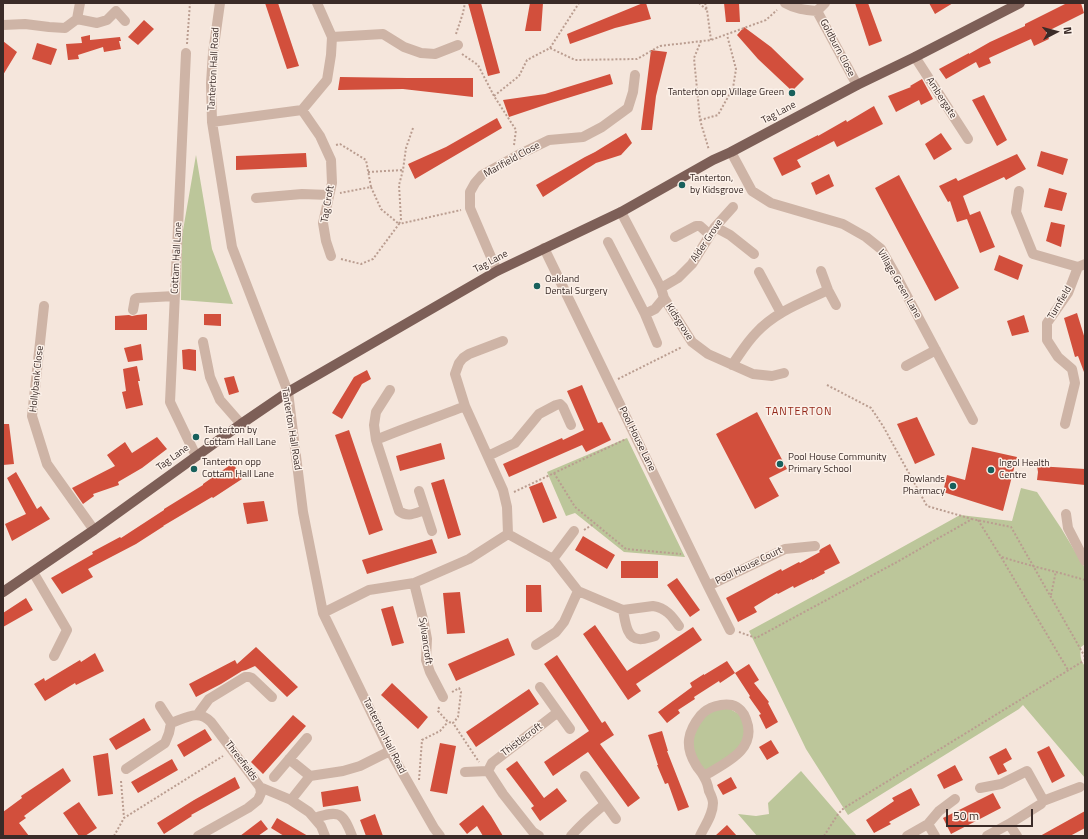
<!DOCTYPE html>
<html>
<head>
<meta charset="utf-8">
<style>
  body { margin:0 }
  #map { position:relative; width:1088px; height:839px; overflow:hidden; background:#f5e6dc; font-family:"Titillium Web",sans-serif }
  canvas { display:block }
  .frame { position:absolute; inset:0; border:4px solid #3a2b28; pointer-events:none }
  .north { position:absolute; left:1036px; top:12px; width:40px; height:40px; -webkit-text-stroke:3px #fcf1e9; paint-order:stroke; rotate:84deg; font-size:11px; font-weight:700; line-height:16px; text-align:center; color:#3a2b28 }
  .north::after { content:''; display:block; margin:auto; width:14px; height:18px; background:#3a2b28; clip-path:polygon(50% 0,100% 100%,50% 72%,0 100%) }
  .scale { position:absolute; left:946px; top:809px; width:87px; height:18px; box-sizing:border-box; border:2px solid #3a2b28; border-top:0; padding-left:5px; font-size:12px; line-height:14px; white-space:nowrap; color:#3a2b28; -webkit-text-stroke:3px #fcf1e9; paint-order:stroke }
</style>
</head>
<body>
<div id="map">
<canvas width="1088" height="839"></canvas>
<div class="frame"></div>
<div class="north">N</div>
<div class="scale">50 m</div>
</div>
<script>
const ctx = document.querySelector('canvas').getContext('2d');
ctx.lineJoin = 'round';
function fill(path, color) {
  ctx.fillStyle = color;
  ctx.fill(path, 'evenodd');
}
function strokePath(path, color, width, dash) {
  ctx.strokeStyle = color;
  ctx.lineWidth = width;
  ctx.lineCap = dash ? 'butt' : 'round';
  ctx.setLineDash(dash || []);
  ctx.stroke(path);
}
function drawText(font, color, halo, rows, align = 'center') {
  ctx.font = font + ' "Titillium Web",sans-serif';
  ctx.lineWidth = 3;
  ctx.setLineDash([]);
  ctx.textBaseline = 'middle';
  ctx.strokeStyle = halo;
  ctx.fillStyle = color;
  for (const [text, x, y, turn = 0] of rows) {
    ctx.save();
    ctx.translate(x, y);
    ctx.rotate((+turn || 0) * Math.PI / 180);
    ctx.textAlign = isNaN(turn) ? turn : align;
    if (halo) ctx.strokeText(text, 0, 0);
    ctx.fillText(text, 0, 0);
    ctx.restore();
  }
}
fill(new Path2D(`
  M196 155 212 249 233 304 181 300 182 236Z
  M627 438 685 557 624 552 575 513 566 516 547 472Z
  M1021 488 1037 492 1061 528 1085 568V644L1081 647C1080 653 1080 661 1085 666V778L1023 705 1019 709 848 815 806 749 749 631 854 574 960 515 1012 521Z
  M723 705 746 718 745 746 704 776 696 764 691 731 696 722Z
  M801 771 857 836H757L738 814 756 816 769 814 768 803Z`), '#bcc69a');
fill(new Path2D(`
  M265 3H278L299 66 287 69Z
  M468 3H481L500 73 488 76Z
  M530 3H543L541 31H525Z
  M643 3H646L651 19 615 28 570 44 567 34Z
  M724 3H739L740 22H726Z
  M855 3H868L882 41 869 46Z
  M929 3H953L935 14Z
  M1067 3H1081L1084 13 1046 32 1049 39 1034 46 1031 39 989 58 991 63 979 68 976 62 946 79 939 69 969 53V54L990 42 1025 26V24Z
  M144 20 154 29 138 45 128 37Z
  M744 27 771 47 804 79 792 91 758 59 737 35Z
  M90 35V40L120 37 121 41H119L121 49 104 52 103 47 78 55 79 59 68 60 66 44 82 43 81 37Z
  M3 41 17 52 3 75Z
  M37 43 57 49 51 65 32 59Z
  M651 50 667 52 656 96 652 130H641Z
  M610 74 613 84 548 104 509 117 503 100 545 94Z
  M340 77 407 78H473V97L403 89 338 90Z
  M922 79 933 99 921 105 919 100 896 112 888 96 911 87 910 86Z
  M984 95 1007 140 997 146 972 100Z
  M874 106 883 124 837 147 834 141 797 160 801 167 782 176 773 158 818 135V136L846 120 847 122Z
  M497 118 502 128 415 179 408 164 446 147Z
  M626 133 632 143 621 155 596 163 543 197 536 185 585 157 595 152Z
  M941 133 952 149 934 160 925 144Z
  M1041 151 1068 159 1063 175 1037 166Z
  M306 153 307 167 236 170V156Z
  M1017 154 1026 169 1006 180 1004 177 963 196 970 215 980 211 995 247 980 253 967 219 957 222 950 201 948 202 939 186 956 178 958 181Z
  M829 174 834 186 816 195 811 183Z
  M899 175 959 288 935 301 875 188Z
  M1049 188 1067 193 1062 211 1044 207Z
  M1051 222 1065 225 1061 247 1046 241Z
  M999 255 1023 265 1018 280 994 270Z
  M1077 313 1085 339V372H1084L1078 356 1075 357 1064 318Z
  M147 314V330H115V316L129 315 132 316 137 315Z
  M204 314H221V326L204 325Z
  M1024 315 1029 332 1012 336 1007 321Z
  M141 344 143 360 128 362 124 348Z
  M189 349 196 350V371L183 369 182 350Z
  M137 366 140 381H138L143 405 126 409 122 392 126 391 123 369Z
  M367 370 371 379 362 384 342 419 332 413 354 377Z
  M234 376 239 392 229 395 224 378Z
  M582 385 598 423 602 422 611 440 586 452 582 445 509 477 503 464 562 438 563 440 584 430 567 391Z
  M757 412 787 469 769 478 779 496 755 509 716 434Z
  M917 417 935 455 915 464 897 424Z
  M3 424H9L14 464 3 465Z
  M349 430 383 530 369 535 335 435Z
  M157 437 167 449 142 468 118 482 119 485 93 494 94 496 83 504 72 488 115 466 107 455 125 442 132 453Z
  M441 443 445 459 400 471 396 456Z
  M972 447 1017 457 1003 511 943 492 947 475 965 480Z
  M233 463 242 479 213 498 212 497 163 526H164L136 544 88 569 93 577 62 594 51 578 93 554 92 552 120 537 121 538 164 510V509L203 485V484Z
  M1037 466 1085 469V485L1037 480 1038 472Z
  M16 472 37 509 41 506 50 519 12 541 5 524 26 514 7 478Z
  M444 479 461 535 448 539 431 483Z
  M542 482 557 518 543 523 529 487Z
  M264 501 268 521 247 524 243 503Z
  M583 536 615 555 607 569 575 550Z
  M432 539 437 553 367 574 362 560Z
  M830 544 840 563 824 571 825 573 812 580V579L794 588 793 586 778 594 777 593 754 607 757 612 738 622 726 598 781 569 782 571 799 562 800 563 820 552 819 551 821 549Z
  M621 561H658V578H621Z
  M677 578 700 610 690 617 667 585Z
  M526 585H541L542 612H526Z
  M460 592 465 633 447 634 443 593Z
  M26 598 33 610 3 627V613Z
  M393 606 404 643 392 646 381 609Z
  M595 625 627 671 693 627 702 640 636 684 641 691 628 700 583 634Z
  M508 638 515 655 456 681 448 664Z
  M256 647 298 687 287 697 255 666 246 670 242 671 221 684 196 697 189 684 235 660 237 664Z
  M95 653 104 671 76 685 75 683 45 701 34 684 44 678 45 681 80 660 81 662Z
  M557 655 602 723 605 721 614 735 600 744 640 798 628 807 588 752 553 776 544 762 589 731 544 664Z
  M727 661 735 673 720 683 719 681 694 697 695 699 678 710 680 713 667 723 658 712 692 687 690 683 704 674V675Z
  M749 664 759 680 754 683 769 702 768 703 778 722 766 729 759 715 761 714 749 697 750 696 735 673Z
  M392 683 428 717 418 729 381 695Z
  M529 689 539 704 476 747 466 732Z
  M293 715 306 726 263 774 251 762Z
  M144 718 151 730 116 750 109 739Z
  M205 729 212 740 184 757 177 745Z
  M662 731 668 751H667L689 807 678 811 668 783 665 784 657 765H658L648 735Z
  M771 740 779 753 767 760 759 747Z
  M440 743 456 746 447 794 430 791Z
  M1049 746 1065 776 1052 783 1037 752Z
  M1006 748 1012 759 1003 764 1007 771 998 775 989 757Z
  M108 753 113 794 98 796 93 756Z
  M172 759 178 770 138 793 131 782Z
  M517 761 544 798 557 788 567 801 540 821 531 808 534 806 506 769Z
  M955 765 963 780 944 789 937 775Z
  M63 768 71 781 24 816 26 818 19 823 29 836H3V812L22 798 21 796Z
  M235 777 240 788 191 815 192 816 164 834 157 823 194 800Z
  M731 777 737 788 723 795 717 785Z
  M358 786 361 801 323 807 321 792Z
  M911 788 920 805 889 822 891 824 874 833 866 820 894 801 892 798Z
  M993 793 1001 808 951 834 943 818Z
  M79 802 97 828 85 836H79L63 813Z
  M483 805 491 816 503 836H483L477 826 467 834 459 824Z
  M1085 811V828L1070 836H1040Z
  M375 814 383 836H366L360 820Z
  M277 818 308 836H284L271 828Z
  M261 820 268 829 258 836H240Z
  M727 825 737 836H715Z`), '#d24f3c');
strokePath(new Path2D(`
  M699 3 707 10
  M705 3 707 10 711 40
  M456 34 463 13 465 3
  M701 41 694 58 700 120 709 150
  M187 44 190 3
  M550 48 579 3
  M462 54 478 65 494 96 516 130 514 145
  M494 96 519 76 527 60 550 48 575 60 637 59 660 46 711 40 766 20 777 10
  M700 120 718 115 733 88 736 69 727 35
  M336 145 340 144 366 160 371 187 340 193
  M368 172 403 170
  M371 187 381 209 399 224 401 219 399 185 403 170 406 148 413 128
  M341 259 361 264 373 259 399 224 461 210
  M618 379 682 347
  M827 385 871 408 883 426 927 506 972 519
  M554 473 575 507 626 549 681 554
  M514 492 626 439
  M978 520 1001 557 1068 670
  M584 530 595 523
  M1002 557C1030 566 1058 572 1085 580
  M1051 595 1056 571
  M739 632 756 638 897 562 972 519 1011 527 1085 657
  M452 692 459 688 461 692 458 717 453 723 479 762
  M439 707 438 711 448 722 453 723
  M419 780 422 740 440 731 448 722
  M121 781 124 818
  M114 836 124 818 223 756
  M824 836 838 814 844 808 1085 660`), '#ba9d90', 2, [2, 2]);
strokePath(new Path2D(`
  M220 3 213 53 211 83 212 122 232 247 288 392 303 512 323 613 390 751 434 828 440 836
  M317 3 332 37 331 55 327 80 302 110 320 136 331 160 332 183 323 223 326 241 331 256
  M785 3C795 9 805 10 817 11L857 85
  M817 11 825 3
  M77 19 80 3
  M3 25 25 24 49 27 65 28 77 19 97 23 107 20 116 11 125 21
  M332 37 383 34 404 47 421 53 435 54 458 45
  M186 53 170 402 196 456
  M915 57 968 139
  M212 122 302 110
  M731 152 752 191 771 203 843 224 866 237 881 249 898 279 973 420
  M1019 191 1016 212 1033 254 1078 267
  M256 198 302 194 329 195
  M621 212 661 288 664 298 692 342 708 354 753 374 772 376 784 373
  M715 227 730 235 754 254
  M675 237 696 226H700L710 235
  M608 242 645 314 657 343
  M544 248 708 586 730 630
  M497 271 470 208V192L475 183 482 175 518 155 549 140 583 137 602 127 628 108 633 92 635 75
  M821 271 828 290 836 305
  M759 272 781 313
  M661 288 678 278 692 264 715 227 733 207
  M44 306 32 416 47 464 94 530
  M133 310 135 299 137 298 175 296
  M645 314 655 309 664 298
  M203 342 210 377 220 400 241 424
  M732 365C740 354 747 342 756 333 775 312 803 302 828 290
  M906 366 936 350
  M1065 424 1075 383 1072 369 1058 357 1047 340V323L1068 293 1078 267 1085 264
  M376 440 374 425 376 412 390 390
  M488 456 515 443 539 414 556 405 560 404 563 407 571 425
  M419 491 432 531
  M425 510C415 513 408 518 399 511L376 440C406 427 436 418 465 406
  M1066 514 1068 528 1085 561
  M508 534 553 559 578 591 623 610 653 606C666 608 672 616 679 626
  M553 559 574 531
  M33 572 67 630 54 656
  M414 583 424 623 427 639 426 660 430 672 443 697
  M708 586 785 549 815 546
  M623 610C625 619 626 639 639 639 643 640 650 637 655 636
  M323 613 369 590 414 583 469 559 508 534 507 507 503 490 465 406 455 374 459 363 463 358 469 354 503 341
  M536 645 556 632 564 622 578 591
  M540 687 570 729
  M160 706 171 723
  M198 714 209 699 245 677H249L252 678 272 697
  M289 759 310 776
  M126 769 165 743 169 733 171 723C186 718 198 709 211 722L260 787 291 800 309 812 321 826 325 836
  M465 772 488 771
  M585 776 616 819
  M274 777 307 738
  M980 788 1001 784 1027 771 1042 798 1043 801 1041 804 1009 824 987 836
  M291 800 310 776 343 771 360 766 390 751
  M1043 801 1080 787
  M315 818C339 810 343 812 352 836
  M928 824 939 811 955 799
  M1009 824 1017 836
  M198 836 248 808 258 800 261 793 260 787
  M539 836 533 832 503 794 488 771 492 763 558 712
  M571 836C581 824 593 814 605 804
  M700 836C705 825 713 815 713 803 713 799 711 795 709 791 708 786 707 781 704 777 702 772 698 769 696 765 684 746 688 731 701 715 708 707 722 703 732 705 739 707 744 713 746 719 758 750 725 763 704 776
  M907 836 928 824 935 836`), '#ceb4a6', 10);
strokePath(new Path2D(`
  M3 592 94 530 241 424 288 392 497 271 621 212 713 160 731 152 857 85 915 57 1020 3`), '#7d5f57', 10);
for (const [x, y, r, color] of [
  [792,93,4,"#18605c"],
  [682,185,4,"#18605c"],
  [537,286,4,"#18605c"],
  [196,437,4,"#18605c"],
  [780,464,4,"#18605c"],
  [194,469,4,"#18605c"],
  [991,470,4,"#18605c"],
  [953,486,4,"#18605c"]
]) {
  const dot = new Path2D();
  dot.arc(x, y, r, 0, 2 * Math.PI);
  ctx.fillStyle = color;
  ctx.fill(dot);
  strokePath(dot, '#fcf1e9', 1.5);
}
drawText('10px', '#3a2b28', '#fcf1e9', [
  ["Goldburn Close",837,48,62],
  ["Tanterton Hall Road",214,69,-87],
  ["Ambergate",941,98,57],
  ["Tag Lane",779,113,-28],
  ["Marlfield Close",512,160,-29],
  ["Tag Croft",328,204,-80],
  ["Alder Grove",707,241,-56],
  ["Cottam Hall Lane",177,258,-87],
  ["Tag Lane",491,262,-28],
  ["Village Green Lane",899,284,60],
  ["Turnfield",1060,303,-59],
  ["Kidsgrove",679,322,57],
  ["Hollybank Close",37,379,-84],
  ["Tanterton Hall Road",291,429,81],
  ["Pool House Lane",637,439,64],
  ["Tag Lane",173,458,-36],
  ["Pool House Court",749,566,-26],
  ["Sylvancroft",425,641,82],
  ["Tanterton Hall Road",384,736,63],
  ["Thistlecroft",522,740,-37],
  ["Threefields",241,761,53]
]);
drawText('10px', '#3a2b28', '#fcf1e9', [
  ["Tanterton opp Village Green",784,93,"right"],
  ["Tanterton,",690,179],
  ["by Kidsgrove",690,191],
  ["Oakland",545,280],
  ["Dental Surgery",545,292],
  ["Tanterton by",204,431],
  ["Cottam Hall Lane",204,443],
  ["Pool House Community",788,458],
  ["Primary School",788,470],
  ["Tanterton opp",202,463],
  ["Cottam Hall Lane",202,475],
  ["Ingol Health",999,464],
  ["Centre",999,476],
  ["Rowlands",945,480,"right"],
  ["Pharmacy",945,492,"right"]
], 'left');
ctx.letterSpacing = '1px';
drawText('11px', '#922618', '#fcf1e9', [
  ["TANTERTON",799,412]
]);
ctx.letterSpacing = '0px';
</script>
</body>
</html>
